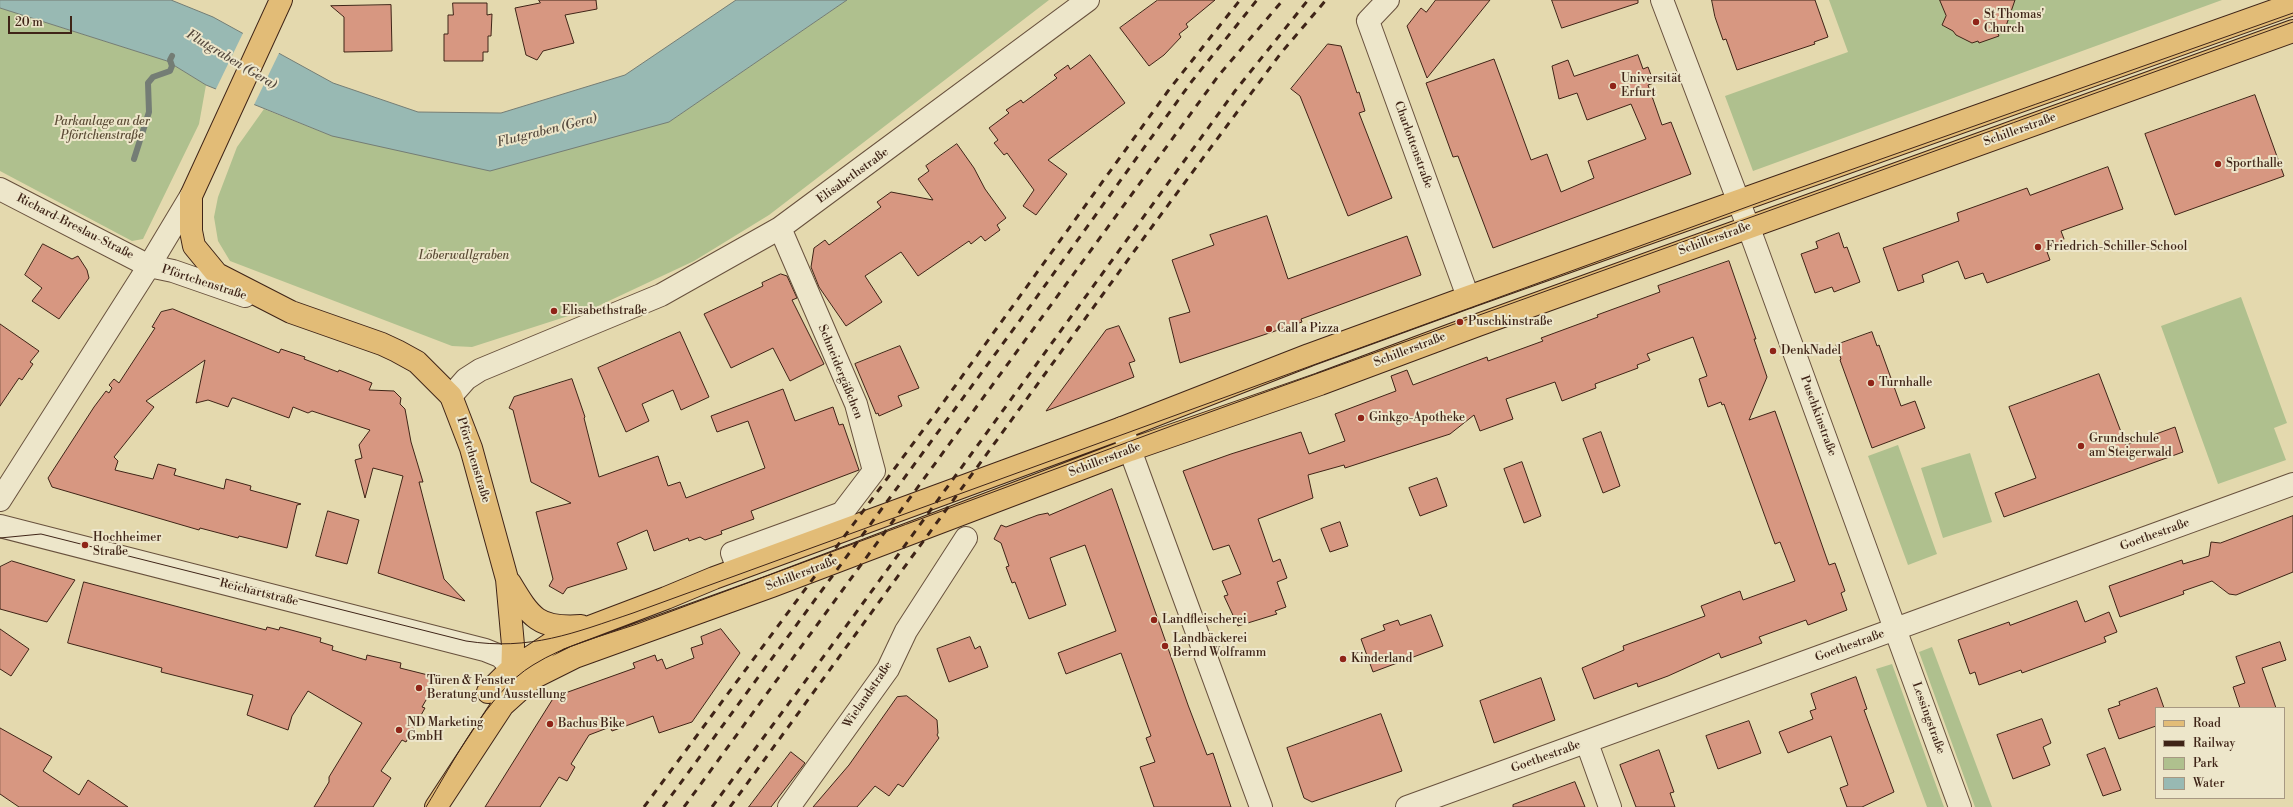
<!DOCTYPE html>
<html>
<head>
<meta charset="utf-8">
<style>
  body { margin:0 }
  #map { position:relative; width:2293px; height:807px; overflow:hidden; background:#e4d9ae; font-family:"Libre Bodoni",serif }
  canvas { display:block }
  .legend { position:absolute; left:2155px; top:707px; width:130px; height:92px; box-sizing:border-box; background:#ede6ca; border:1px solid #a79882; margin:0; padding:5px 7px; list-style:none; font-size:12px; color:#3f2417 }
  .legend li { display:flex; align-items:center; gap:8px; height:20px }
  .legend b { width:20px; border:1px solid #a79882 }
  .scale { position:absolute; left:8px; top:16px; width:64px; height:18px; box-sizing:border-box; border:2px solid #3f2417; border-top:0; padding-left:5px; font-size:12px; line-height:14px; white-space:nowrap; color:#3f2417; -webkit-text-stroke:3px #ede6ca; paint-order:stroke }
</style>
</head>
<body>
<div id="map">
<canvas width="2293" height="807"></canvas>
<ul class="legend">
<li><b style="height:5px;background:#e2bc77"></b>Road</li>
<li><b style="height:5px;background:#3f2417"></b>Railway</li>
<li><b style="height:11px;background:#afc08e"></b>Park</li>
<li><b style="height:11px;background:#98b9b3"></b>Water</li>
</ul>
<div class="scale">20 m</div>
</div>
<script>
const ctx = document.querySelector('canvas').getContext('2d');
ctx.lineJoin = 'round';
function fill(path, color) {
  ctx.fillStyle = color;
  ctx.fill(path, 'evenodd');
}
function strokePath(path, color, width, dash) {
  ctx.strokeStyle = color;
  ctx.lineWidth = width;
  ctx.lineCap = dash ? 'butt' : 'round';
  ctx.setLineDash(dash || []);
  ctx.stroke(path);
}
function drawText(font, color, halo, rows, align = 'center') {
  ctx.font = font + ' "Libre Bodoni",serif';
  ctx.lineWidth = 4;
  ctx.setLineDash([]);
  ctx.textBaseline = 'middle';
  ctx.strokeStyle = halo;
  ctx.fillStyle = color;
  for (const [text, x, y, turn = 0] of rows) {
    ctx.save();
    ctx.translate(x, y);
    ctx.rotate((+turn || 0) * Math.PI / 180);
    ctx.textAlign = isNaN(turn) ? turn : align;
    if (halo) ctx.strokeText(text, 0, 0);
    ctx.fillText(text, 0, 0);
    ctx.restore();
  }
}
fill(new Path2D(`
  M847 0H1049L769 215 694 261 596 307 472 347 452 346 230 261 218 241 214 217 218 197 237 147 264 109 332 136 669 122Z
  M1829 0H2222L1753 171 1725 96 1848 52Z
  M0 8 167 61 206 85 199 124 143 239 132 241 0 171Z
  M2241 297 2287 423 2274 428 2286 460 2218 484 2161 326Z
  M1898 445 1937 554 1908 565 1868 456Z
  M1970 453 1992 522 1943 538 1921 468Z
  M1932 647 1992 807H1975L1919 652Z
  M1892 664 1944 807H1927L1876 669Z`), '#afc08e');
const water = new Path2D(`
  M0 0H171L213 17 333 83 418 112 501 113 625 75 736 0H847L669 122 490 171 332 136 206 85 167 61 0 8Z`);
fill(water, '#98b9b3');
strokePath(water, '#747d75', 1);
fill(new Path2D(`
  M244 31 280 51 253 107 215 91Z`), '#e4d9ae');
strokePath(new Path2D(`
  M134 159 149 112 148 83 153 77 170 71 172 66 170 60 172 56`), '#747d75', 6);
const building = new Path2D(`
  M539 0H596L597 9 565 15 574 43 543 51 537 60 526 55 515 8 540 3Z
  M1158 0H1215L1186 24 1188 27 1179 34 1181 37 1164 55 1149 66 1120 28Z
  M1436 0H1490L1427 78 1407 26 1421 8 1426 12Z
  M1552 0H1638V3L1562 28Z
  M1712 0H1815L1828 37 1814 42 1815 44 1737 70 1726 39 1723 40 1715 17Z
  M1940 0H2015L2004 32 1998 34 1999 36 1979 43 1978 41 1972 43 1956 35 1953 31 1942 25 1946 16Z
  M453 3H487V15L492 14 491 36H488V52H483V61H444V34H448V15H453Z
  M391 5 392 51 344 52V17L331 6Z
  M1328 44 1341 46 1357 93 1359 92 1365 111 1359 113 1392 198 1348 216 1300 96 1291 89Z
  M1090 55 1125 103 1048 160 1067 174 1036 215 1023 206 1034 190 1007 153 1004 155 994 143 998 140 989 128 1009 113 1006 110 1021 100 1023 103 1057 78 1054 75 1068 65 1070 69Z
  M1638 55 1643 69 1648 67 1654 83 1648 85 1662 125 1671 122 1691 174 1493 248 1458 156 1453 157 1426 83 1494 59 1531 160 1547 154 1561 192 1594 178 1588 161 1646 139 1631 104 1587 120 1577 93 1559 99 1552 66 1568 60 1574 76Z
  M2255 95 2284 176 2175 215 2145 134Z
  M957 144 974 168 985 189 1006 218 997 225 1000 230 985 241 981 236 971 244 969 241 918 276 901 252 865 276 882 302 846 326 819 287 811 267 814 248 825 240 829 245 881 207 877 202 891 192 933 200 918 179 929 171 926 166Z
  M2108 167 2123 209 2061 231 2064 239 2060 245 2046 249 2050 260 1987 283 1983 273 1965 279 1958 261 1922 275 1924 282 1898 291 1883 248 1959 221 1957 213 2027 188 2030 195Z
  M1267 216 1288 279 1407 236 1421 275 1301 319 1302 322 1180 363 1169 318 1190 312 1172 260 1214 245 1210 235Z
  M1839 233 1844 248 1847 247 1860 282 1834 292 1832 287 1815 293 1801 254 1818 248 1816 242Z
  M43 244 72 259 78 256 87 270 89 278 59 319 32 301 42 288 25 275Z
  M1729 261 1756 339H1754L1767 377 1749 420 1775 411 1829 565 1835 563 1845 591 1841 593 1847 610 1808 625 1806 620 1759 637 1762 643 1721 658 1719 653 1668 676 1638 687 1637 683 1594 699 1582 668 1624 650 1623 646 1705 616 1701 606 1740 591 1743 600 1795 581 1780 542 1775 544 1724 404 1722 405 1721 402 1708 407 1699 379 1707 376 1693 337 1647 354 1650 360 1637 365 1638 368 1595 384 1596 388 1562 401 1555 382 1506 399 1513 419 1480 431 1474 415 1450 434 1345 468 1344 465 1308 475 1313 498 1258 519 1273 562 1280 559 1287 578 1277 582 1286 607 1275 611 1277 614 1238 626 1224 596 1228 595 1222 581 1241 574 1229 545 1213 550 1183 471 1231 454 1301 432 1309 454 1345 441 1335 414 1396 391 1391 376 1407 370 1413 385 1487 357 1488 361 1543 341 1541 338 1598 317 1597 315 1660 292 1658 286Z
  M781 274 787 276 797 298 792 300 824 364 790 381 773 348 731 368 704 314 763 286 762 283Z
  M173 309 279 353 281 349 305 357 304 359 338 372 339 370 372 383 369 390 394 391 401 398 400 404 405 409 411 442 423 482H419L444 579 465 601 378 573 403 476 373 468 365 498 355 460 362 458 359 445 370 430 312 411 308 413 293 407 289 418 234 398H232L228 407 208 400 196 403 205 360 146 401 154 407 114 457 118 461 115 470 153 479 158 464 176 469 174 475 224 489 226 479 251 486 250 490 301 504 297 505 287 548 239 536 238 538 200 528 199 530 52 487 48 478 94 407 106 391 109 393 112 388 109 385 114 379 119 383 155 328 152 327 161 312Z
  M0 324 39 351 30 362 33 364 22 380 19 378 0 406Z
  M1119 326 1135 361 1129 363 1134 377 1046 411 1106 330Z
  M680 332 709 397 681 410 673 390 642 404 649 421 626 432 598 368Z
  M1872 332 1877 346 1879 345 1901 406 1915 401 1925 428 1872 448 1840 360 1841 359 1836 345Z
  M900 346 919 388 898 396 902 406 879 416 878 413 876 414 855 364Z
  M2099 374 2126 445 2175 427 2183 452 2004 517 1995 493 2036 478 2009 407Z
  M572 379 585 417 584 418 599 477 658 456 668 486 680 482 686 498 765 468 748 421 717 432 711 416 783 389 795 421 833 407 839 425 843 424 859 470 751 511 754 519 721 531 722 534 705 540 700 537 689 541 688 538 654 551 647 530 617 543 627 569 567 588 563 594 549 586 553 579 536 512 571 503 531 482 513 410 509 408 514 397Z
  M1601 432 1620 486 1603 493 1583 439Z
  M1522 462 1541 516 1524 523 1504 469Z
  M1437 478 1447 506 1420 516 1409 488Z
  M1112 489 1188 705 1207 755 1213 753 1231 807H1154L1140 767 1155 762 1146 738 1151 736 1121 653 1066 674 1058 653 1116 631 1085 545 1050 558 1066 605 1029 619 1015 582 1012 583 1006 567 1009 566 1001 543 994 539 1001 525 1006 527 1038 515 1048 513 1049 515Z
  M328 511 359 520 347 564 316 556Z
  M2293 516V572L2236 595 2229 594 2212 581 2183 591 2184 594 2120 617 2109 586 2182 560 2183 564 2209 556 2211 542 2220 543Z
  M1340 522 1348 546 1330 552 1321 529Z
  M12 561 75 580 47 622 0 609V567Z
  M84 582 266 630 267 627 279 630 280 627 321 638 320 642 333 646 332 650 366 660 367 655 401 663 400 668 428 675 433 688 422 707 425 708 406 742 402 740 381 771 391 778 373 807H314L329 782V777L362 723 308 691 292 716 288 730 247 715 253 695 161 672 162 668 68 643Z
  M2077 601 2085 622 2109 612 2117 632 2104 637 2106 642 2022 673 2021 670 1979 685 1975 672 1970 674 1958 640 2009 622 2010 625Z
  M1431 615 1443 646 1373 672 1361 639 1385 630 1383 625 1398 620 1400 625Z
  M0 629 29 649 11 676 0 669Z
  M721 629 740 653 692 722 659 733 653 716 612 731 610 727 589 735 571 764 575 767 567 781 559 777 540 807H485L554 697 635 668 633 663 655 655 657 661 662 659 666 669 694 658 691 648 703 644 701 637Z
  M970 637 975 649 980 646 988 667 949 682 937 649Z
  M2280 642 2286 660 2262 668 2276 708H2240L2233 687 2245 683 2236 657Z
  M1856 677 1867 709 1864 710 1894 792 1862 807H1847L1840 788 1848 785 1831 736 1788 753 1779 732 1813 719 1810 711 1816 709 1811 694Z
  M1541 678 1555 720 1494 743 1480 701Z
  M2157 688 2164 708H2156V726L2119 739 2108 709 2120 705 2119 702Z
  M907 696 937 720 938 733 937 735 939 738 903 787 898 784 889 796 875 786 857 807H813L849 765 897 697Z
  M1381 714 1402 771 1312 802 1304 798 1287 748Z
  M2042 719 2051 743 2043 747 2050 765 2013 779 1997 735Z
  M1749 721 1761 753 1718 769 1706 736Z
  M0 728 52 757 43 771 79 795 88 780 128 807H19L0 794Z
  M2105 748 2121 790 2103 796 2087 755Z
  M1659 750 1674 792 1670 793 1675 807H1636L1620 765Z
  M791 752 805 763 771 807H749Z
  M1575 782 1585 807H1513V805Z`);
fill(building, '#d79781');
strokePath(building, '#3f2417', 1);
const minor = new Path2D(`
  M1388 0 1368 21 1468 297
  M1662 0 1754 242 1960 807
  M0 189 149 266 173 271 245 296
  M451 396 466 379 480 370 661 295 780 228 1088 0
  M1122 428 1261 807
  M0 500 149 266 191 196
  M0 526 485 650 500 656 513 669
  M738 569 732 553 842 513 874 471 856 404 780 228
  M1587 743 1610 807
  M789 807 888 669 906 631 966 538
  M1407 807 2293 484`);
const major = new Path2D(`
  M281 0 191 196V231L194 246 217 274 291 312 382 344 397 351 417 362 451 396 471 448 507 579 513 645 512 680
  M510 583C531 618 538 629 581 626
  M488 692 508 672 558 639 666 598 714 578 1122 428 1309 355 1468 297 2293 4
  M436 807 503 705 533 678 575 657 772 586 1130 450 1320 384 1478 325 2293 31`);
strokePath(minor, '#68513d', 24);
strokePath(major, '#3f2417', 24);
strokePath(minor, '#ede6ca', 22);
strokePath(major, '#e2bc77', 22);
strokePath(new Path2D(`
  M0 538 41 534 466 641C530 651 574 633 633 613L1777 196 2293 13
  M426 807C453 763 488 692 533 665 565 645 602 636 637 624L1174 425 2293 22`), '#3f2417', 1);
strokePath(new Path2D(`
  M644 807 932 418 1168 91 1240 0
  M663 807 1018 323 1192 81 1257 0
  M684 807 1219 75 1283 0
  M712 807 858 610 1235 91 1308 0
  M730 807 1154 224 1281 53 1326 0`), '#3f2417', 3, [7, 7]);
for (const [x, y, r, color] of [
  [1976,22,4,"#8f2418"],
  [1613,86,4,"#8f2418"],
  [2218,164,4,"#8f2418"],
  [2038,247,4,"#8f2418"],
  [554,311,4,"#8f2418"],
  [1460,322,4,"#8f2418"],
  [1269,329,4,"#8f2418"],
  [1773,351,4,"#8f2418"],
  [1871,383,4,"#8f2418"],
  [1361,418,4,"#8f2418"],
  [2081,446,4,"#8f2418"],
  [85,545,4,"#8f2418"],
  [1154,620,4,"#8f2418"],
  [1165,646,4,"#8f2418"],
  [1343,659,4,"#8f2418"],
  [419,688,4,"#8f2418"],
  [550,724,4,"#8f2418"],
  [399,730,4,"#8f2418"]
]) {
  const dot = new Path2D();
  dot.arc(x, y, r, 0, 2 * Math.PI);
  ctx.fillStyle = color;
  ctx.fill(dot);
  strokePath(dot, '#ede6ca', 1.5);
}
drawText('12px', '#3f2417', '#ede6ca', [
  ["St Thomas'",1984,15],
  ["Church",1984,29],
  ["Universität",1621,79],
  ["Erfurt",1621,93],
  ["Sporthalle",2226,164],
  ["Friedrich-Schiller-School",2046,247],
  ["Elisabethstraße",562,311],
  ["Puschkinstraße",1468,322],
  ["Call a Pizza",1277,329],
  ["DenkNadel",1781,351],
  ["Turnhalle",1879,383],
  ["Ginkgo-Apotheke",1369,418],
  ["Grundschule",2089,439],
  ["am Steigerwald",2089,453],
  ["Hochheimer",93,538],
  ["Straße",93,552],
  ["Landfleischerei",1162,620],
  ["Landbäckerei",1173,639],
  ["Bernd Wolframm",1173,653],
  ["Kinderland",1351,659],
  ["Türen & Fenster",427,681],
  ["Beratung und Ausstellung",427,695],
  ["ND Marketing",407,723],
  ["GmbH",407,737],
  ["Bachus Bike",558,724]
], 'left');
drawText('italic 12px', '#5b4b35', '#ede6ca', [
  ["Parkanlage an der",102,122],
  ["Pförtchenstraße",102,136],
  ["Löberwallgraben",464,256]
]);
drawText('12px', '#3f2417', '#ede6ca', [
  ["Schillerstraße",2020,130,-20],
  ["Charlottenstraße",1413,145,70],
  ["Elisabethstraße",853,176,-36],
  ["Richard-Breslau-Straße",75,227,27],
  ["Schillerstraße",1715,239,-20],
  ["Pförtchenstraße",204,283,18],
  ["Schillerstraße",1410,350,-21],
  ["Schneidergäßchen",840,372,68],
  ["Puschkinstraße",1818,416,70],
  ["Pförtchenstraße",473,460,73],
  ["Schillerstraße",1105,460,-21],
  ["Goethestraße",2155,535,-20],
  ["Schillerstraße",802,574,-21],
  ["Reichartstraße",259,593,14],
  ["Goethestraße",1850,646,-20],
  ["Wielandstraße",868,695,-56],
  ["Lessingstraße",1928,718,70],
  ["Goethestraße",1546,757,-20]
]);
drawText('italic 13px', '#55493e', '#ede6ca', [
  ["Flutgraben (Gera)",231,60,31],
  ["Flutgraben (Gera)",547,131,-14]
]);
</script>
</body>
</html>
